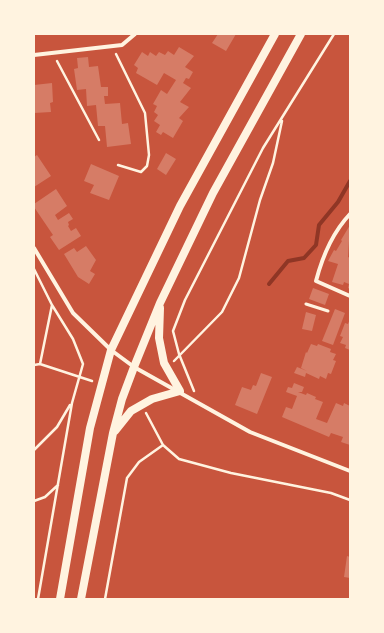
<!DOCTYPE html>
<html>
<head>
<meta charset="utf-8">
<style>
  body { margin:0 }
  #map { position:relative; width:384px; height:633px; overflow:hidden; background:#c8553d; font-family:Helvetica,sans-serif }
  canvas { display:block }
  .frame { position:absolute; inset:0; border:35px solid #fff3e0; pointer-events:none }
</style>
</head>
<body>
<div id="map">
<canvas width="384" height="633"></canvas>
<div class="frame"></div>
</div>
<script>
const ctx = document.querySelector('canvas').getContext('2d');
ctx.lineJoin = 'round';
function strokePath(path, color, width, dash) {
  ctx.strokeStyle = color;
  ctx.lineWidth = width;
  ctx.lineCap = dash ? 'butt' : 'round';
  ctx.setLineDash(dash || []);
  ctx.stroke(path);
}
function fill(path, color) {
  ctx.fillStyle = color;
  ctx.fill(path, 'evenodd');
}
strokePath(new Path2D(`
  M269 284 288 261 304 258 316 245 319 225 338 202 350 181`), '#8f3625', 4);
fill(new Path2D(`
  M218 34H236L226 51 212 43Z
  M179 47 194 56 185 67 193 72 189 79 186 78 183 83 191 88 180 102 189 107 179 118 183 121 173 138 163 132 161 135 156 132 160 125 154 121 158 115 154 112 157 106 153 104 161 90 167 94 176 80 164 73 157 85 136 73 138 68 134 65 142 52 148 56 150 52 156 56 159 52 165 55 168 51 174 55Z
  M88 57 89 67 98 66 101 87H108V96H104L105 104 120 103 122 124 128 123 131 144 107 147 105 126H98L96 105 87 106 86 89 77 90 74 69 78 68 77 58Z
  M52 83 53 102 50 103 51 112 34 113V85Z
  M166 153 176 159 166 175 157 169Z
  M37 155 51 176 34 187V157Z
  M91 164 119 176 109 200 90 193 94 185 84 181Z
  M56 189 67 206 55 215 58 220 69 213 73 219 68 222 69 225 68 226 71 231 76 228 81 236 59 250 50 237 53 235 34 207V204Z
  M350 225 348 257 350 258V289L348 288 349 284 344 282 343 285 332 282 338 264 328 261 334 250 336 251 342 241 341 240Z
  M86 246 96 260 90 271 95 274 89 284 78 277 64 254 74 248 77 252Z
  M313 288 329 294 325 305 309 299Z
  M335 309 345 313 333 345 322 341Z
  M306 312 316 315 312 331 302 329Z
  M350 319V350L345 348 346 345 340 343 343 337 340 336 345 323 348 324Z
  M311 344 317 346 318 344 331 349 330 352 336 354 333 360 336 361 331 374 328 373 326 379 320 376 319 379 306 373 305 377 294 373 297 367 307 371 301 368 306 352 307 353Z
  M261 373 272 377 257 414 235 405 242 387 251 390 253 385 256 386Z
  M294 383 304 387 302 392H298L306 395 307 393 316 397 315 399 323 402 316 419 327 423 336 403 343 406 344 403 350 406V445L341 442 343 437 331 433 329 437 282 417 286 407 292 409 297 396 286 392 288 387 292 388Z
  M347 556 350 557V578L344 577Z`), '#d67c66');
strokePath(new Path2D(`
  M116 54 145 113 149 155 147 166 141 172 118 165
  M57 61 99 140
  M34 269 52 305 73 339 83 364 72 403 38 599
  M174 361 222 312 239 278 260 200 273 163 282 121
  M40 364 52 305
  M34 365 40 364 92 381
  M194 391 179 354 173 331 185 300 263 148 334 34
  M146 413 163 445 179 459 231 473 331 493 350 500
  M34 450 57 427 70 405
  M34 501 45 497 58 485
  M105 599 127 478 139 462 163 445`), '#fff3e0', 2.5);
strokePath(new Path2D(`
  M306 304 328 311`), '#fff3e0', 3);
strokePath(new Path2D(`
  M34 55 122 45 135 34
  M350 214C333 232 322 258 316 281L350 296
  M34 248 73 313 111 350 134 367 250 432 350 471`), '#fff3e0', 4);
strokePath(new Path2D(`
  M115 431 131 411 152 399 180 391 164 363 159 338 160 308
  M60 599 90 428 111 350 180 206 275 34
  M81 599 113 433 122 399 134 367 160 303 213 193 301 34`), '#fff3e0', 8);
</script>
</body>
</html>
